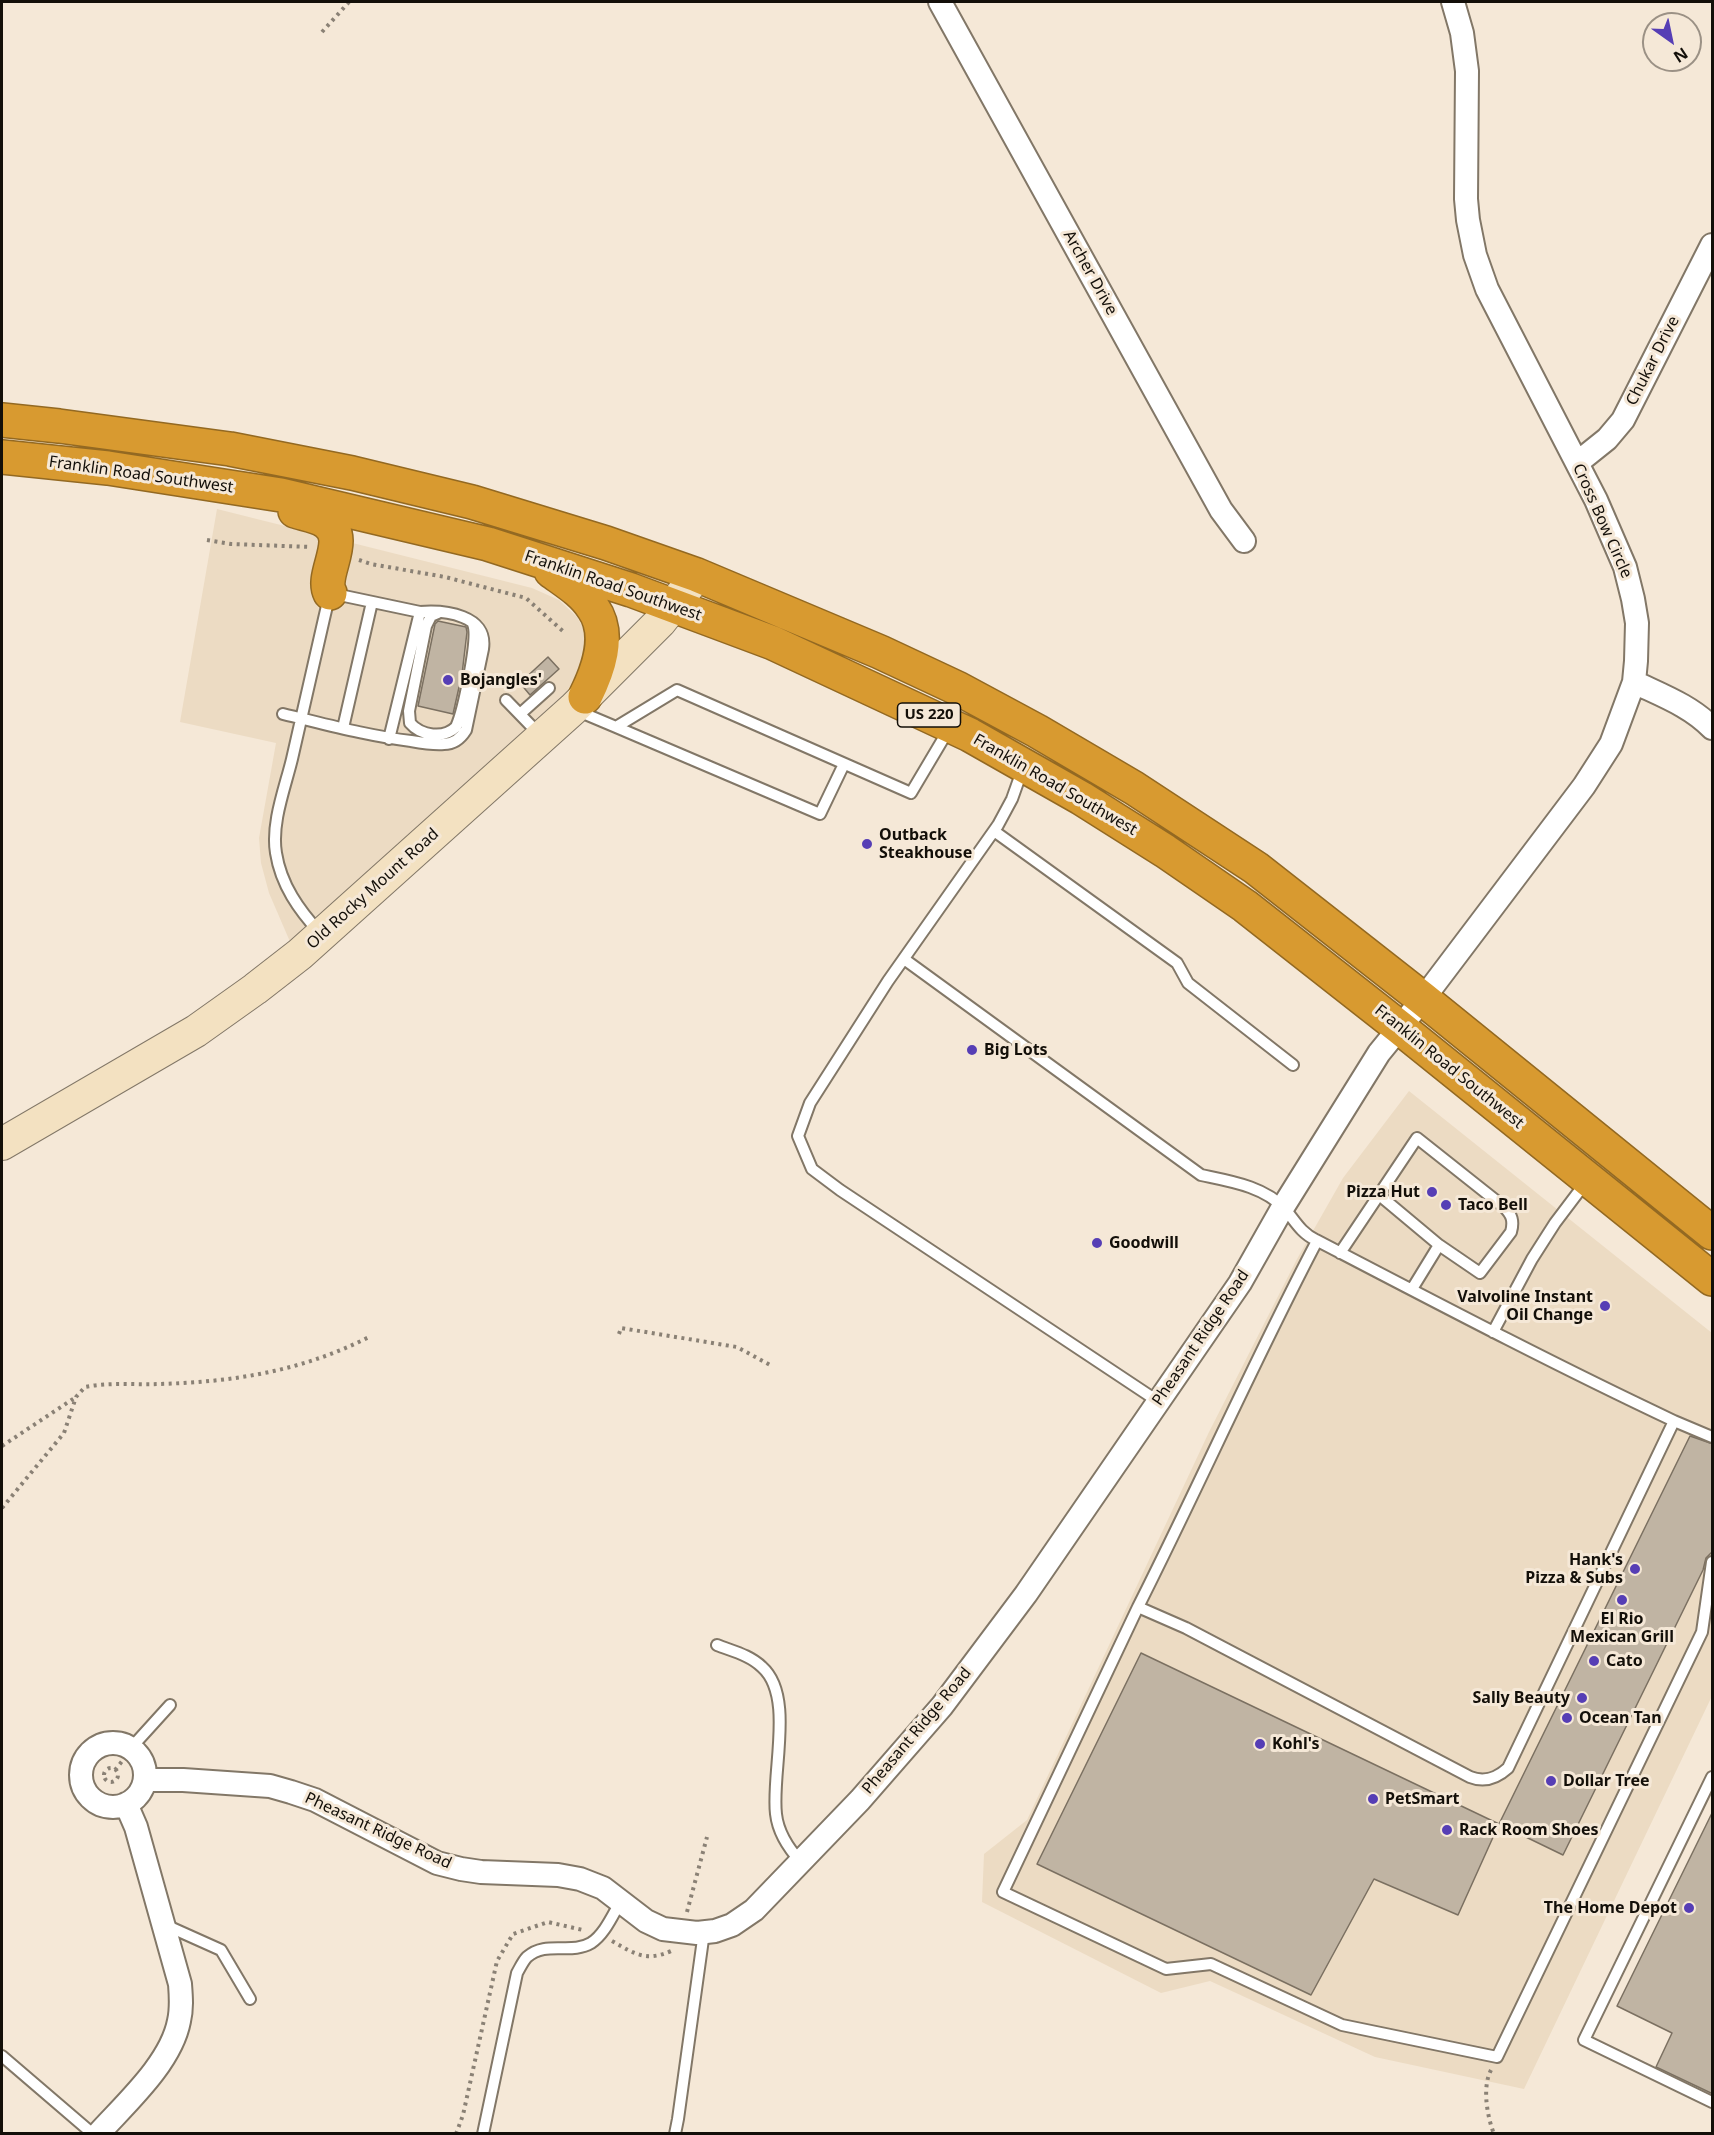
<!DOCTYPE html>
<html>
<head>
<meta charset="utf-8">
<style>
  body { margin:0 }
  #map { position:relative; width:1714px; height:2135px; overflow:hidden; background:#f5e8d7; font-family:"Noto Sans",sans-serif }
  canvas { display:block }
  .frame { position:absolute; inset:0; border:3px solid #130f09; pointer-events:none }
  .north { position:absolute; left:1642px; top:12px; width:60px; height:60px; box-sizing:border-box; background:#f5e8d7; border:2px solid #9b9185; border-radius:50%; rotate:147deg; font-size:16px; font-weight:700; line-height:24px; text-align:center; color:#130f09 }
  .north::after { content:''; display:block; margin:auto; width:21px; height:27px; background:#563eb5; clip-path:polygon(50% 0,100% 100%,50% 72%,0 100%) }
</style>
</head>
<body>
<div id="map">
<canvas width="1714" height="2135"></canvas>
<div class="frame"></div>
<div class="north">N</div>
</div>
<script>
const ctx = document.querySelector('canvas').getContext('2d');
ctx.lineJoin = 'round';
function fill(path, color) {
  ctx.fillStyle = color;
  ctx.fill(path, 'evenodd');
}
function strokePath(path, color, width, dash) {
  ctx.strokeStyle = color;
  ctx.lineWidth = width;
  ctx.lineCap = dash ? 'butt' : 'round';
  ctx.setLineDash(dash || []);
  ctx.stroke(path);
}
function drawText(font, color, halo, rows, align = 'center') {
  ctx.font = font + ' "Noto Sans",sans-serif';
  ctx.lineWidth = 6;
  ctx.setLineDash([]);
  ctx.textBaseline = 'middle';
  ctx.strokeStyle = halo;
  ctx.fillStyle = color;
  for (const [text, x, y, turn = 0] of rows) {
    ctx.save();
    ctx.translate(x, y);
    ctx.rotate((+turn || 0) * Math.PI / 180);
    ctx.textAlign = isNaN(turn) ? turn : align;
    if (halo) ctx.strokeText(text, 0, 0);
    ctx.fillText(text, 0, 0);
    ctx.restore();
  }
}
fill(new Path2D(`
  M217 509 532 588 559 600 577 617 585 631 586 649 578 677 549 716 291 944 269 893 261 863 259 838 276 743 180 722Z
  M1409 1091 1712 1333V1696L1524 2089 1375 2057 1210 1981 1161 1993 982 1902 984 1854 1027 1820 1209 1432 1297 1259 1343 1178Z`), '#ecdbc3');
const building = new Path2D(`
  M438 621 466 627 467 632 462 674 453 714 418 706 435 624Z
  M548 657 559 669 530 695 520 683Z
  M1690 1436 1713 1444V1551L1706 1558 1703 1570 1563 1855 1499 1824Z
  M1141 1653 1499 1824 1458 1915 1374 1879 1311 1995 1037 1864Z
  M1713 1811V2094L1656 2067 1672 2033 1617 2006Z`);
fill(building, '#c0b4a3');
strokePath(building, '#7b7061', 1.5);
const lane = new Path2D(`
  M438 613 431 616 426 626 409 711 410 723C421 736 444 739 456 727 463 712 479 638 473 624
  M506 700 540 735
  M578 711 616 727 677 690 911 793 949 729
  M283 714C325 724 368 736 411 741 422 743 433 745 444 744 454 744 461 738 466 730L483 649C488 615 445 610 420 612L330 593C317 648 305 703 292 759 285 788 271 823 276 853 281 885 299 910 320 933
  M520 714 549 688
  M616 727 820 814 844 764
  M343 728 372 602
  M389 739 420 612
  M1023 768 1012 799 998 825 888 981 810 1103 798 1136 812 1169 840 1190 1159 1402
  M994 831 1177 963 1188 983 1293 1065
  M904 959 1201 1175C1229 1181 1264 1186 1285 1209 1295 1221 1301 1233 1316 1240 1435 1302 1553 1364 1674 1421L1508 1768C1497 1778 1485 1783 1470 1777L1186 1628 1138 1607C1199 1486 1254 1361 1317 1241
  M1378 1194 1439 1245
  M1340 1253 1417 1138 1504 1207C1512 1215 1514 1221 1511 1232L1480 1273 1439 1245 1412 1289
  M1493 1332 1532 1259 1555 1223 1586 1182
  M1674 1421 1712 1437
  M1138 1607 1003 1892 1166 1969 1211 1964 1342 2025 1497 2057 1702 1632 1712 1562
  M717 1645C732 1651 750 1655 762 1667 795 1696 771 1773 776 1814 778 1832 789 1849 801 1862
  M131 1748 170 1705
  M1712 1777 1584 2040 1712 2102
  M163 1924 221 1950 250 1999
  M2 2056 93 2134
  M483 2134 517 1973C520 1968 523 1961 527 1957 546 1940 571 1955 591 1943 605 1934 613 1914 621 1901
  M675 2134 678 2119 704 1932`);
const street = new Path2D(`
  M940 2 1221 510 1244 541
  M1577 463 1607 439 1623 420 1712 245
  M1634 682C1661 695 1691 706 1712 728
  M81 1775a32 32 0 1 1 64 0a32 32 0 1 1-64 0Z
  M145 1780H183L270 1786 291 1792 315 1800 437 1863 461 1869 481 1872 558 1875 580 1879 603 1888 646 1921 663 1929 697 1933 715 1931 732 1925 754 1910 860 1800 942 1706 1026 1594 1240 1283 1283 1207 1379 1053 1423 999 1584 786 1611 744 1634 682 1636 661 1637 623 1633 599 1625 567 1596 500 1487 289 1475 255 1468 220 1466 199 1467 71 1462 33 1453 2
  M98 2134C126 2103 171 2063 179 2021 182 2008 181 1997 180 1984L136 1827 126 1804`);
const secondary = new Path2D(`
  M2 1144 196 1031 255 989 300 954 573 709 660 622 697 575`);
const highway = new Path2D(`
  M2 420 59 426 230 449 352 473 472 502 606 543 697 575 880 652 959 689 1037 731 1134 788 1256 868 1423 999 1712 1233
  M2 457 108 468 281 495 488 544 631 590 773 643 970 735 1081 798 1165 851 1245 906 1399 1027 1712 1279
  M295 511C304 514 318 516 326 522 351 539 320 574 330 593
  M551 571C566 582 583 592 593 608 612 635 598 671 585 697`);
strokePath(lane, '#827767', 14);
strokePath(street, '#827767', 26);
strokePath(secondary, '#827767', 34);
strokePath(highway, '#936922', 36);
strokePath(new Path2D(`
  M322 32 349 2
  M207 540 231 544 311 547
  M359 560 371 564 445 577 526 598 565 633
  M619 1334 621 1328 737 1347 772 1366
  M2 1446 76 1397
  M2 1508 64 1433 76 1397 85 1387C109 1382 135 1385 159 1384 234 1382 302 1371 369 1337
  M104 1775a7 7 0 1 1 14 0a7 7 0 1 1-14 0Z
  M115 1770 123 1760
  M687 1912 707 1837
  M612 1941C635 1954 646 1962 671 1951
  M1491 2070C1482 2087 1487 2116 1494 2134
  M456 2134 463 2115 497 1961 513 1934 548 1922 583 1930`), '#8a8175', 4, [3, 4.5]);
strokePath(lane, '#fff', 10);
strokePath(street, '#fff', 22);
strokePath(secondary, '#f3e1c1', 32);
strokePath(highway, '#d89a30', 33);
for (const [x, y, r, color] of [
  [448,680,6,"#563eb5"],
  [867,844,6,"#563eb5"],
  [972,1050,6,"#563eb5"],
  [1432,1192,6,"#563eb5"],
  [1446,1205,6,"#563eb5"],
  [1097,1243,6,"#563eb5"],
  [1605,1306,6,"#563eb5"],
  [1635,1569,6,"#563eb5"],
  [1622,1600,6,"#563eb5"],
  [1594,1661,6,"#563eb5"],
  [1582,1698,6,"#563eb5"],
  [1567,1718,6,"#563eb5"],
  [1260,1744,6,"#563eb5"],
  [1551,1781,6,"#563eb5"],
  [1373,1799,6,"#563eb5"],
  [1447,1830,6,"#563eb5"],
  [1689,1908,6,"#563eb5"]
]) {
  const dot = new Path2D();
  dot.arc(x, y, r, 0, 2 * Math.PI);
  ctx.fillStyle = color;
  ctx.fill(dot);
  strokePath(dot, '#f5e8d7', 2);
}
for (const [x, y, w] of [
  [929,715,63]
]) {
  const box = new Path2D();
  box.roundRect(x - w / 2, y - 12, w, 24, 4.5);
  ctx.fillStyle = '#f5e8d7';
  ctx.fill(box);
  strokePath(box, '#130f09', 1.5);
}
drawText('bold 15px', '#130f09', null, [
  ["US 220",929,715]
]);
drawText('16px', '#130f09', '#f5e8d7', [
  ["Archer Drive",1090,273,61],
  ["Chukar Drive",1653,361,-63],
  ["Franklin Road Southwest",141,475,8],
  ["Cross Bow Circle",1602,521,66],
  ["Franklin Road Southwest",613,586,19],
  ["Franklin Road Southwest",1055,785,30],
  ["Old Rocky Mount Road",373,889,-42],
  ["Franklin Road Southwest",1449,1067,39],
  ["Pheasant Ridge Road",1201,1338,-56],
  ["Pheasant Ridge Road",917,1731,-50],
  ["Pheasant Ridge Road",378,1831,25]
]);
drawText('bold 16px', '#130f09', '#f5e8d7', [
  ["Bojangles'",460,680],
  ["Outback",879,835],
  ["Steakhouse",879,853],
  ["Big Lots",984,1050],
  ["Pizza Hut",1420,1192,"right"],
  ["Taco Bell",1458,1205],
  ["Goodwill",1109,1243],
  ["Valvoline Instant",1593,1297,"right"],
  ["Oil Change",1593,1315,"right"],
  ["Hank's",1623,1560,"right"],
  ["Pizza & Subs",1623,1578,"right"],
  ["El Rio",1622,1619,"center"],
  ["Mexican Grill",1622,1637,"center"],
  ["Cato",1606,1661],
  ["Sally Beauty",1570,1698,"right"],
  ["Ocean Tan",1579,1718],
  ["Kohl's",1272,1744],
  ["Dollar Tree",1563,1781],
  ["PetSmart",1385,1799],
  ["Rack Room Shoes",1459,1830],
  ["The Home Depot",1677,1908,"right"]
], 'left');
</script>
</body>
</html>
